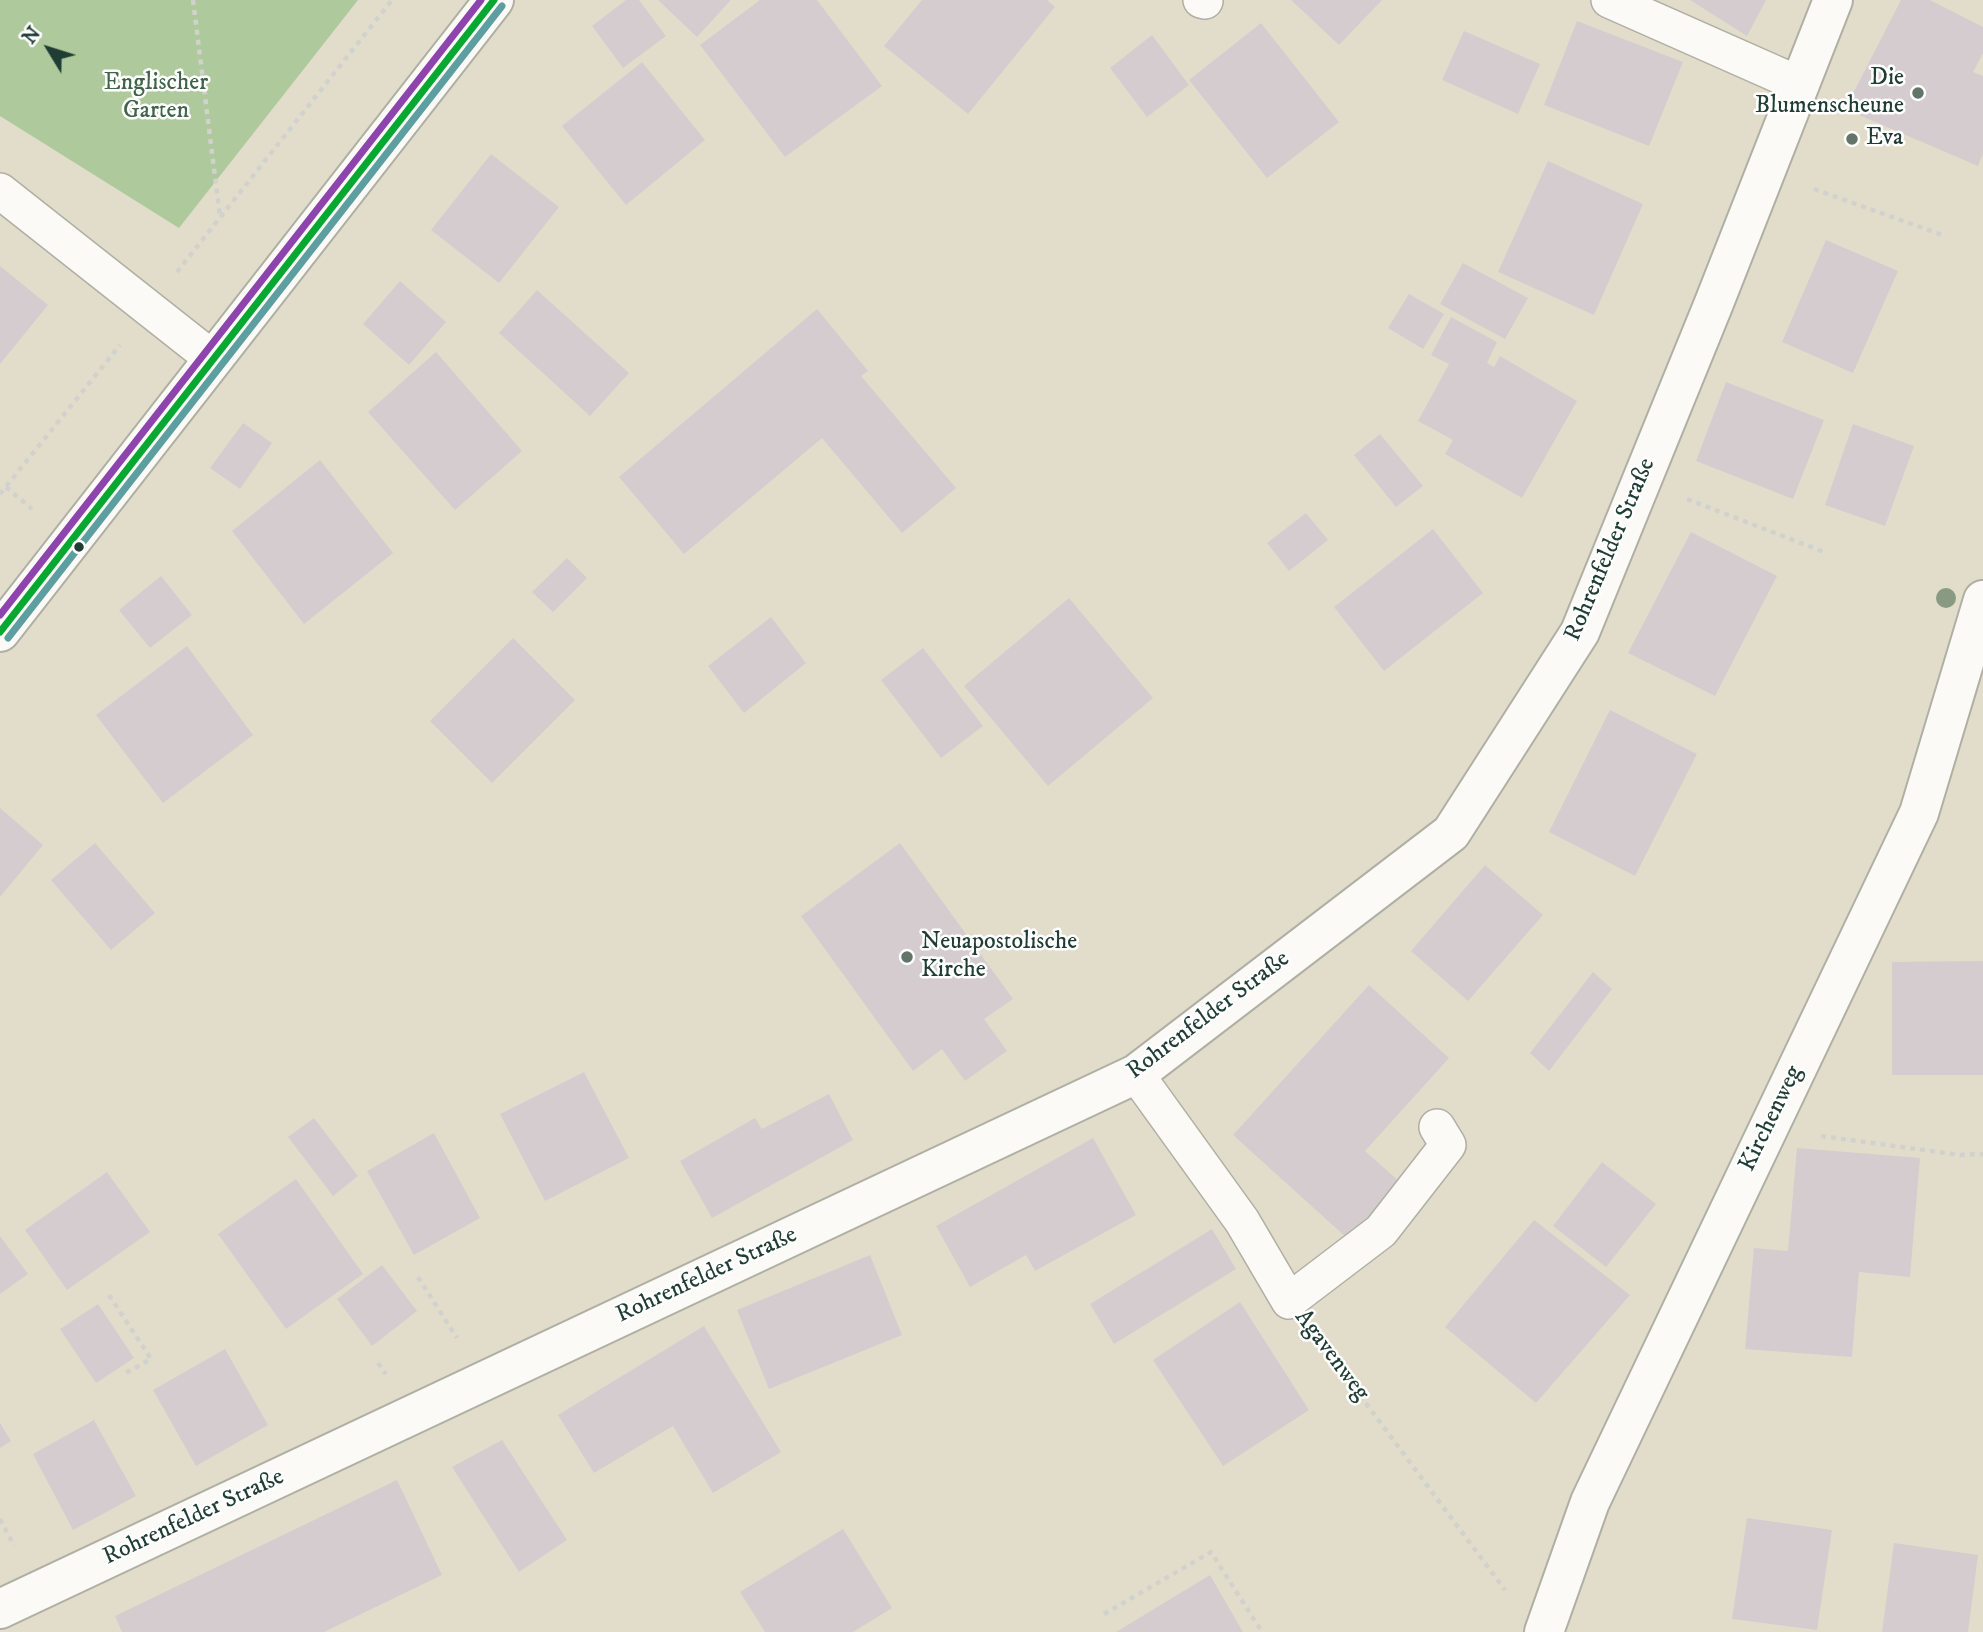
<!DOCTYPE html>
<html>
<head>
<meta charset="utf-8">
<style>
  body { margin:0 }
  #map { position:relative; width:1983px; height:1632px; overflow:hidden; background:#e2ddcb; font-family:"IM FELL DW Pica",serif }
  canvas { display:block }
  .north { position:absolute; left:14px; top:14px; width:70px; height:70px; -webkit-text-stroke:5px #fff; paint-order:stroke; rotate:308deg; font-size:19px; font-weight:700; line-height:28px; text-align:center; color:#1f3d34 }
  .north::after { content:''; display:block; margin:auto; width:24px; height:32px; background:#1f3d34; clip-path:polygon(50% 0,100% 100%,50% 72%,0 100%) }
</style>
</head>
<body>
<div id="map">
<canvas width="1983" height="1632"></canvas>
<div class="north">N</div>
</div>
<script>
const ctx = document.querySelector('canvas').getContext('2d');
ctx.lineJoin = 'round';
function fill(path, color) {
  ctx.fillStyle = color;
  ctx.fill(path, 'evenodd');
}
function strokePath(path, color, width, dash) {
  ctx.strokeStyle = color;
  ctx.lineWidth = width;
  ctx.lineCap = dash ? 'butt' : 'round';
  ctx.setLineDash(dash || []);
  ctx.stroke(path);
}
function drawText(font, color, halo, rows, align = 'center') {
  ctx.font = font + ' "IM FELL DW Pica",serif';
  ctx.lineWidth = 5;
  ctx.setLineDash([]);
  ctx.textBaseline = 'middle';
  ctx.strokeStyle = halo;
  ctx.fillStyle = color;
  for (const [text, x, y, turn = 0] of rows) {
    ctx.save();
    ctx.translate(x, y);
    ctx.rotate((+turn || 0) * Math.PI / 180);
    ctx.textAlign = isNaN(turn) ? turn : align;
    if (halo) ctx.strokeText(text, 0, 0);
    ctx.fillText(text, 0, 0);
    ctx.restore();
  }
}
fill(new Path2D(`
  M0 0H358L179 228 0 116Z`), '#aec99b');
fill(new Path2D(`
  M626 0H639L666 36 623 68 592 26Z
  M658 0H731L697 37Z
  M760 0H817L882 86 785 157 700 45Z
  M922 0H1047L1055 7 968 114 884 46Z
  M1291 0H1382L1339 45Z
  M1690 0H1766L1747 36Z
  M1901 0H1930L1983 27V53L1973 72 1983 76V154L1978 166 1845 109Z
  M1577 21 1683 62 1649 146 1544 105Z
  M1261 23 1339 122 1267 178 1189 80Z
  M1464 31 1540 64 1518 114 1442 80Z
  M1152 35 1189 85 1147 117 1110 68Z
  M642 62 705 140 626 205 562 126Z
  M491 154 559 207 499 283 431 230Z
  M1548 161 1643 204 1594 315 1498 272Z
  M1826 240 1898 271 1853 373 1782 342Z
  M1463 263 1528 298 1505 339 1440 304Z
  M0 266 48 305 0 364Z
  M400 281 446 322 409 365 363 324Z
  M537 290 629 373 590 416 499 333Z
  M1409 294 1444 314 1423 349 1388 328Z
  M817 309 868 371 861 376 956 488 902 533 822 438 684 554 619 477Z
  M1451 317 1497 342 1487 363 1494 367 1500 356 1577 401 1522 498 1445 454 1453 440 1418 421 1449 364 1431 355Z
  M436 352 522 451 455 510 368 412Z
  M1726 382 1824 420 1793 499 1696 461Z
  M243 423 272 443 240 489 210 468Z
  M1853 424 1914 446 1885 526 1825 505Z
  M1380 434 1423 486 1396 507 1354 455Z
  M320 460 393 553 304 624 232 531Z
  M1306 513 1328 540 1289 571 1267 543Z
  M1433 529 1483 593 1384 671 1334 607Z
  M1691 532 1777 576 1715 696 1628 653Z
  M567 558 587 578 553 612 532 592Z
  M161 576 192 615 150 648 119 610Z
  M1069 598 1153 698 1048 786 964 686Z
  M771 617 806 663 744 713 708 666Z
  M513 638 575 700 492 783 430 721Z
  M187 646 253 735 163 803 96 715Z
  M923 648 983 726 941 758 881 680Z
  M1610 710 1697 754 1635 876 1549 832Z
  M0 808 43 845 0 897Z
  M95 843 155 913 111 950 51 880Z
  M900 843 1013 999 984 1019 1007 1051 965 1081 942 1049 913 1071 801 916Z
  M1485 865 1543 915 1468 1001 1411 951Z
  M1983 961V1075H1892V962Z
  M1593 972 1612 989 1549 1071 1530 1053Z
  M1369 985 1449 1058 1365 1151 1400 1182 1348 1239 1233 1135Z
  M584 1072 629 1158 545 1201 500 1114Z
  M829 1094 853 1140 712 1218 680 1161 755 1118 762 1129Z
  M314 1118 358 1176 333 1196 288 1137Z
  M434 1133 480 1218 414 1255 367 1171Z
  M1093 1138 1136 1215 1035 1271 1026 1255 970 1287 936 1226Z
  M1797 1148 1920 1158 1910 1277 1859 1272 1852 1357 1745 1349 1754 1248 1788 1251Z
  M1602 1162 1656 1204 1606 1267 1553 1226Z
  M107 1172 150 1232 67 1290 25 1230Z
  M296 1179 363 1274 286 1329 218 1234Z
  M1534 1220 1630 1295 1536 1403 1445 1327Z
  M1212 1229 1236 1269 1114 1344 1090 1304Z
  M0 1236 28 1274 0 1294Z
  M870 1255 902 1335 769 1389 737 1310Z
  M382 1265 417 1311 372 1346 337 1299Z
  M1240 1302 1309 1410 1223 1466 1153 1360Z
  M98 1304 134 1358 96 1383 60 1329Z
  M704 1326 781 1452 713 1493 673 1426 594 1473 558 1415Z
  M225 1349 268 1425 196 1466 153 1390Z
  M94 1420 136 1496 73 1530 33 1454Z
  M0 1423 11 1441 0 1448Z
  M502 1440 567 1540 519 1572 452 1467Z
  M397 1480 442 1575 324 1632H122L115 1616Z
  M1747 1518 1832 1530 1817 1630 1732 1619Z
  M843 1529 892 1608 853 1632H765L740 1592Z
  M1894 1543 1978 1555 1968 1632H1882Z
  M1210 1575 1243 1632H1116Z`), '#d4ccce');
const lane = new Path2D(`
  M1201 0 1205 1
  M1609 0 1801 85
  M0 191 213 359
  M1136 1074 1242 1221 1289 1301 1381 1231 1448 1145 1437 1127`);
const street = new Path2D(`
  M0 1609 1136 1074 1451 833 1580 632 1714 303 1833 0
  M1544 1632 1590 1502 1919 813 1983 600`);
const secondary = new Path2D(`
  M0 632 494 0`);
strokePath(lane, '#afafa3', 38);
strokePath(street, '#afafa3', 42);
strokePath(secondary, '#afafa3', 42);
strokePath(new Path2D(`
  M193 0 220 217
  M1814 189 1945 236
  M177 272 392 0
  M6 487 32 509
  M0 494 120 345
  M1687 499 1824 552
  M1821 1136 1960 1155 1983 1154
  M418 1277 457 1338
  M109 1295 151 1359 122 1375
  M1318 1339 1505 1590
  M378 1363 386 1374
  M0 1519 14 1546
  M1104 1614 1211 1552 1262 1632`), '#d1d2cd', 4.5, [5, 5]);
strokePath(lane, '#fbfaf7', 35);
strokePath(street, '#fbfaf7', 38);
strokePath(secondary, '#fbfaf7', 38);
strokePath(new Path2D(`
  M0 632 494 0`), '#07a831', 7);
strokePath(new Path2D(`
  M8 638 502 6`), '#5d9ea1', 7);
strokePath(new Path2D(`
  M0 615 481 0`), '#8e44ad', 7);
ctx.fillStyle = '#899a83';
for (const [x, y] of [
  [1946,598]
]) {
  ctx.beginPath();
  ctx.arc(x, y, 10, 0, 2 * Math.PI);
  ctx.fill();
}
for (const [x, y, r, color] of [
  [1918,93,7,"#637569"],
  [1852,139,7,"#637569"],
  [79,547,6,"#1f3d34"],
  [907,957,7,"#637569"]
]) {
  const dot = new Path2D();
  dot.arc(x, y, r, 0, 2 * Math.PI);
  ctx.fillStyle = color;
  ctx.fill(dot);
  strokePath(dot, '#fff', 2.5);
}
drawText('24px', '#1f3d34', '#fff', [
  ["Die",1904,79,"right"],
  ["Blumenscheune",1904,107,"right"],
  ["Eva",1866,139],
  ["Neuapostolische",921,943],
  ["Kirche",921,971]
], 'left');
drawText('24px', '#406448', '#fff', [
  ["Englischer",156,84],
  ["Garten",156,112]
]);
drawText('24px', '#1f3d34', '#fff', [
  ["Rohrenfelder Straße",1611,550,-67],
  ["Rohrenfelder Straße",1209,1016,-37],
  ["Kirchenweg",1772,1119,-64],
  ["Rohrenfelder Straße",707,1276,-25],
  ["Agavenweg",1331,1356,53],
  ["Rohrenfelder Straße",194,1518,-25]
]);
</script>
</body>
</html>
